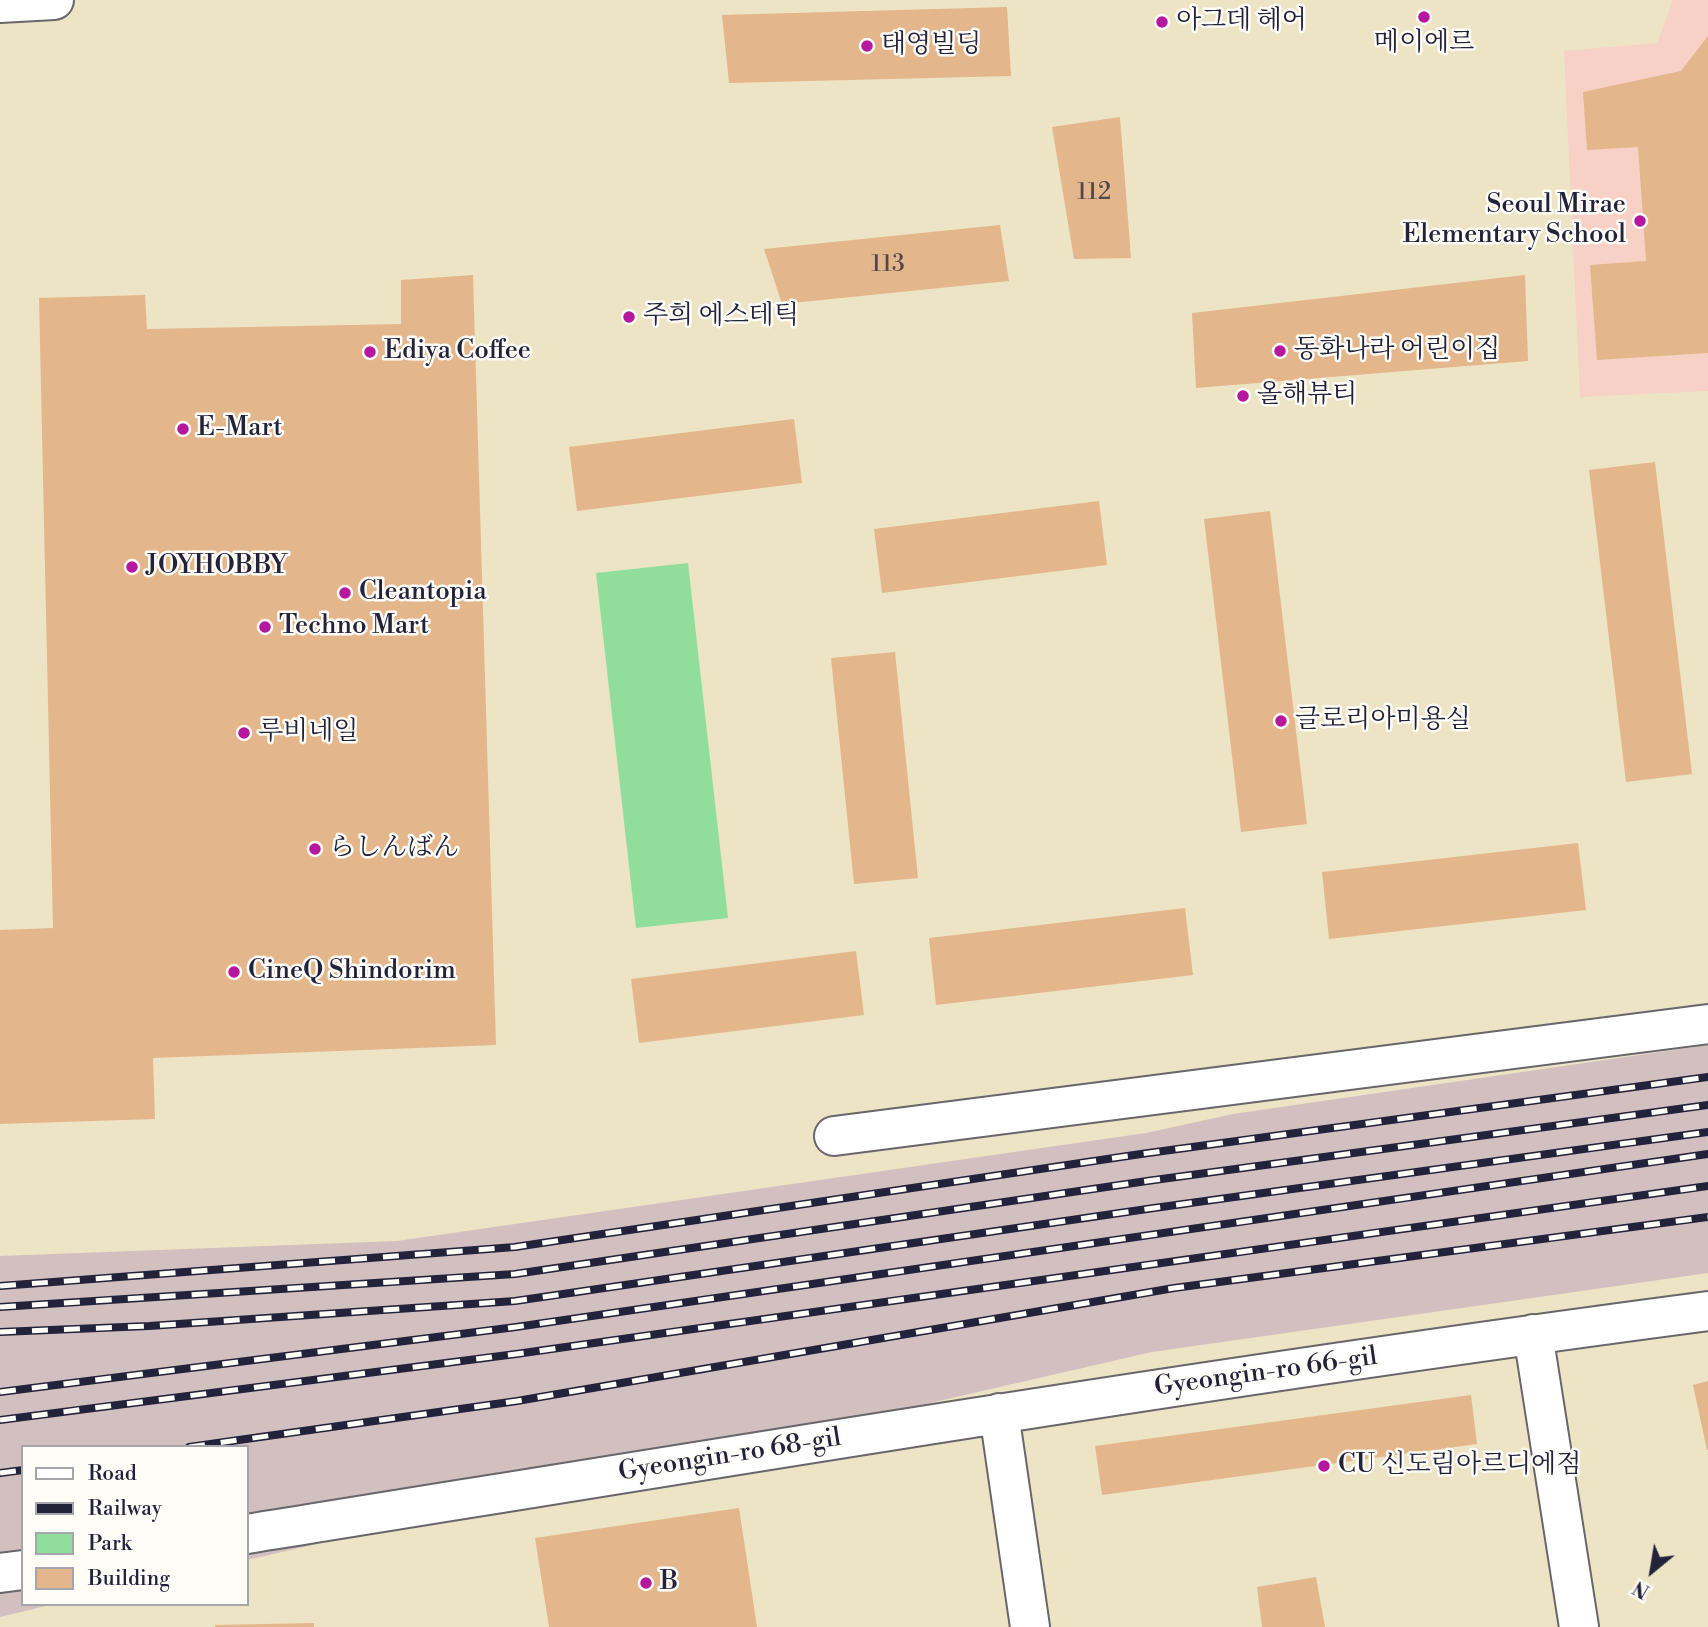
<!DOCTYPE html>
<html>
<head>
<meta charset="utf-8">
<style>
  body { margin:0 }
  #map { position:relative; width:1708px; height:1627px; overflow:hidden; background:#ede4c5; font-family:"Libre Bodoni",serif }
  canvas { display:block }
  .legend { position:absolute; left:21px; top:1445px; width:228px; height:161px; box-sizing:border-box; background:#fdfcf7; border:2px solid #a5a5ac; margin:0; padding:9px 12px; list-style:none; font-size:21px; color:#22223b }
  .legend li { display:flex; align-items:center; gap:14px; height:35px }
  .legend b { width:35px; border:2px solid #a5a5ac }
  .north { position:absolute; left:1617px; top:1536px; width:70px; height:70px; -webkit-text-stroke:5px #fdfcf7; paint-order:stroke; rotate:210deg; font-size:19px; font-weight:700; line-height:28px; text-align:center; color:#22223b }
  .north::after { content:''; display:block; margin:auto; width:24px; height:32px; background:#22223b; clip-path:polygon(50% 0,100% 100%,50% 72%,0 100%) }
</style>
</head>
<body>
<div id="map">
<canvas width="1708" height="1627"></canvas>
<ul class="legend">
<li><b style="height:9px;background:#fff"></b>Road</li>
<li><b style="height:9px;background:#22223b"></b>Railway</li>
<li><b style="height:19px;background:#91de9c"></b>Park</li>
<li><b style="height:19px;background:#e4b68c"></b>Building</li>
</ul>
<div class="north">N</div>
</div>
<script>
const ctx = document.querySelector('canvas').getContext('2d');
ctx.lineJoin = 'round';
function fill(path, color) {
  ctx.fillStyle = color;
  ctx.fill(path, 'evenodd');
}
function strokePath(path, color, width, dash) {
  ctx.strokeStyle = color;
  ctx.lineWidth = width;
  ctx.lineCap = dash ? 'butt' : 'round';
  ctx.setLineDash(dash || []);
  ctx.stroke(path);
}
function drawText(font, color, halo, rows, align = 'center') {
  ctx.font = font + ' "Libre Bodoni","Noto Serif KR","Noto Serif JP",serif';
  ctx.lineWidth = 5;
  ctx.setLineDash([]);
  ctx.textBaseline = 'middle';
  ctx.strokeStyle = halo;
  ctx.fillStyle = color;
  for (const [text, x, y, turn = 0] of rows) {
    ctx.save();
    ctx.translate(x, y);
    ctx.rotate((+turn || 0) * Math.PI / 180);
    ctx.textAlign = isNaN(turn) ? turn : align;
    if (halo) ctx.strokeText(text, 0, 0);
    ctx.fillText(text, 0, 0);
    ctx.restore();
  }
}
fill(new Path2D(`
  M1673 0H1708V391L1580 397 1564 51 1657 43Z`), '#f7d1c6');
fill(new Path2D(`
  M1708 1045V1273L1152 1352 247 1560V1447H23V1604H54L0 1617V1256L397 1241 1146 1133 1233 1114Z`), '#d2bfbf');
fill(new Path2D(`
  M688 563 728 918 636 928 596 573Z`), '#91de9c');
fill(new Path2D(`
  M1007 7 1011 76 729 83 722 15Z
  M1708 36V353L1597 360 1590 265 1646 261 1638 147 1587 150 1583 92 1681 71Z
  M1120 117 1131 258 1074 259 1052 127Z
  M1000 225 1009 281 782 304 764 249Z
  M473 275 496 1045 153 1058 155 1119 0 1124V930L53 928 39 298 145 295 147 329 401 324V280Z
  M1525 275 1528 361 1196 388 1192 313Z
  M794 419 802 483 577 511 569 447Z
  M1655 462 1692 774 1626 782 1589 470Z
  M1099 501 1107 565 882 593 874 529Z
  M1270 511 1307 824 1241 832 1204 519Z
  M895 652 918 878 854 884 831 658Z
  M1578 843 1586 910 1329 939 1322 872Z
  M1185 908 1193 975 936 1005 929 938Z
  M856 951 864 1015 639 1043 631 979Z
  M1708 1381V1450H1707L1693 1385Z
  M1471 1395 1477 1444 1102 1495 1095 1446Z
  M739 1508 757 1627H549L535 1538Z
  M1316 1577 1325 1627H1262L1257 1587Z
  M314 1623V1627H215V1625Z`), '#e4b68c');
const minor = new Path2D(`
  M0 3 54 0
  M834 1136 1708 1024
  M1533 1334 1579 1627
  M999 1413 1030 1627
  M247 1534C733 1456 1219 1375 1708 1311
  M0 1573 23 1570`);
strokePath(minor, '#69666b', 42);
strokePath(minor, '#fff', 38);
const rail = new Path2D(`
  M0 1286 515 1247 1141 1154 1708 1077
  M0 1307 515 1274 1147 1181 1708 1105
  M0 1332 149 1326 515 1301 1154 1208 1708 1132
  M0 1392 516 1327 1708 1154
  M0 1420 516 1354 1708 1186
  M189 1447 517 1401 1174 1288 1708 1217
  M0 1473 23 1470`);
strokePath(rail, '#22223b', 8);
strokePath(rail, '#fdfcf7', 5, [16]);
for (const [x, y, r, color] of [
  [1424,17,7,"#b5179e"],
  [1162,22,7,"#b5179e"],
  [867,46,7,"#b5179e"],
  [1640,221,7,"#b5179e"],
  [629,317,7,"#b5179e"],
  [1280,351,7,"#b5179e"],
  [370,352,7,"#b5179e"],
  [1243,396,7,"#b5179e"],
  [183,429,7,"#b5179e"],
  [132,567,7,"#b5179e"],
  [345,593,7,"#b5179e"],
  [265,627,7,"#b5179e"],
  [1281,721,7,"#b5179e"],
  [244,733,7,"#b5179e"],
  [315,849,7,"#b5179e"],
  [234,972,7,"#b5179e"],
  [1324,1466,7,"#b5179e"],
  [646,1583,7,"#b5179e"]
]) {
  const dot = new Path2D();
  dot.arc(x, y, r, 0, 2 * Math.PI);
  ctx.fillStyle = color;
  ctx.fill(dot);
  strokePath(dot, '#fdfcf7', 2.5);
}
drawText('23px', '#52474f', null, [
  ["112",1094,193],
  ["113",888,265]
]);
drawText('26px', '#22223b', '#fdfcf7', [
  ["아그데 헤어",1176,22],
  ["메이에르",1424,44,"center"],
  ["태영빌딩",881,46],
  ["Seoul Mirae",1626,206,"right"],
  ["Elementary School",1626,236,"right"],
  ["주희 에스테틱",643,317],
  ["동화나라 어린이집",1294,351],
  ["Ediya Coffee",384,352],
  ["올해뷰티",1257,396],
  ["E-Mart",197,429],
  ["JOYHOBBY",146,567],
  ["Cleantopia",359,593],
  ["Techno Mart",279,627],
  ["글로리아미용실",1295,721],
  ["루비네일",258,733],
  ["らしんばん",329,849],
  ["CineQ Shindorim",248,972],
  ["CU 신도림아르디에점",1338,1466],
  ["B",660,1583]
], 'left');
drawText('26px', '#22223b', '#fdfcf7', [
  ["Gyeongin-ro 66-gil",1266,1373,-8],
  ["Gyeongin-ro 68-gil",730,1456,-9]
]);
</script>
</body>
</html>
